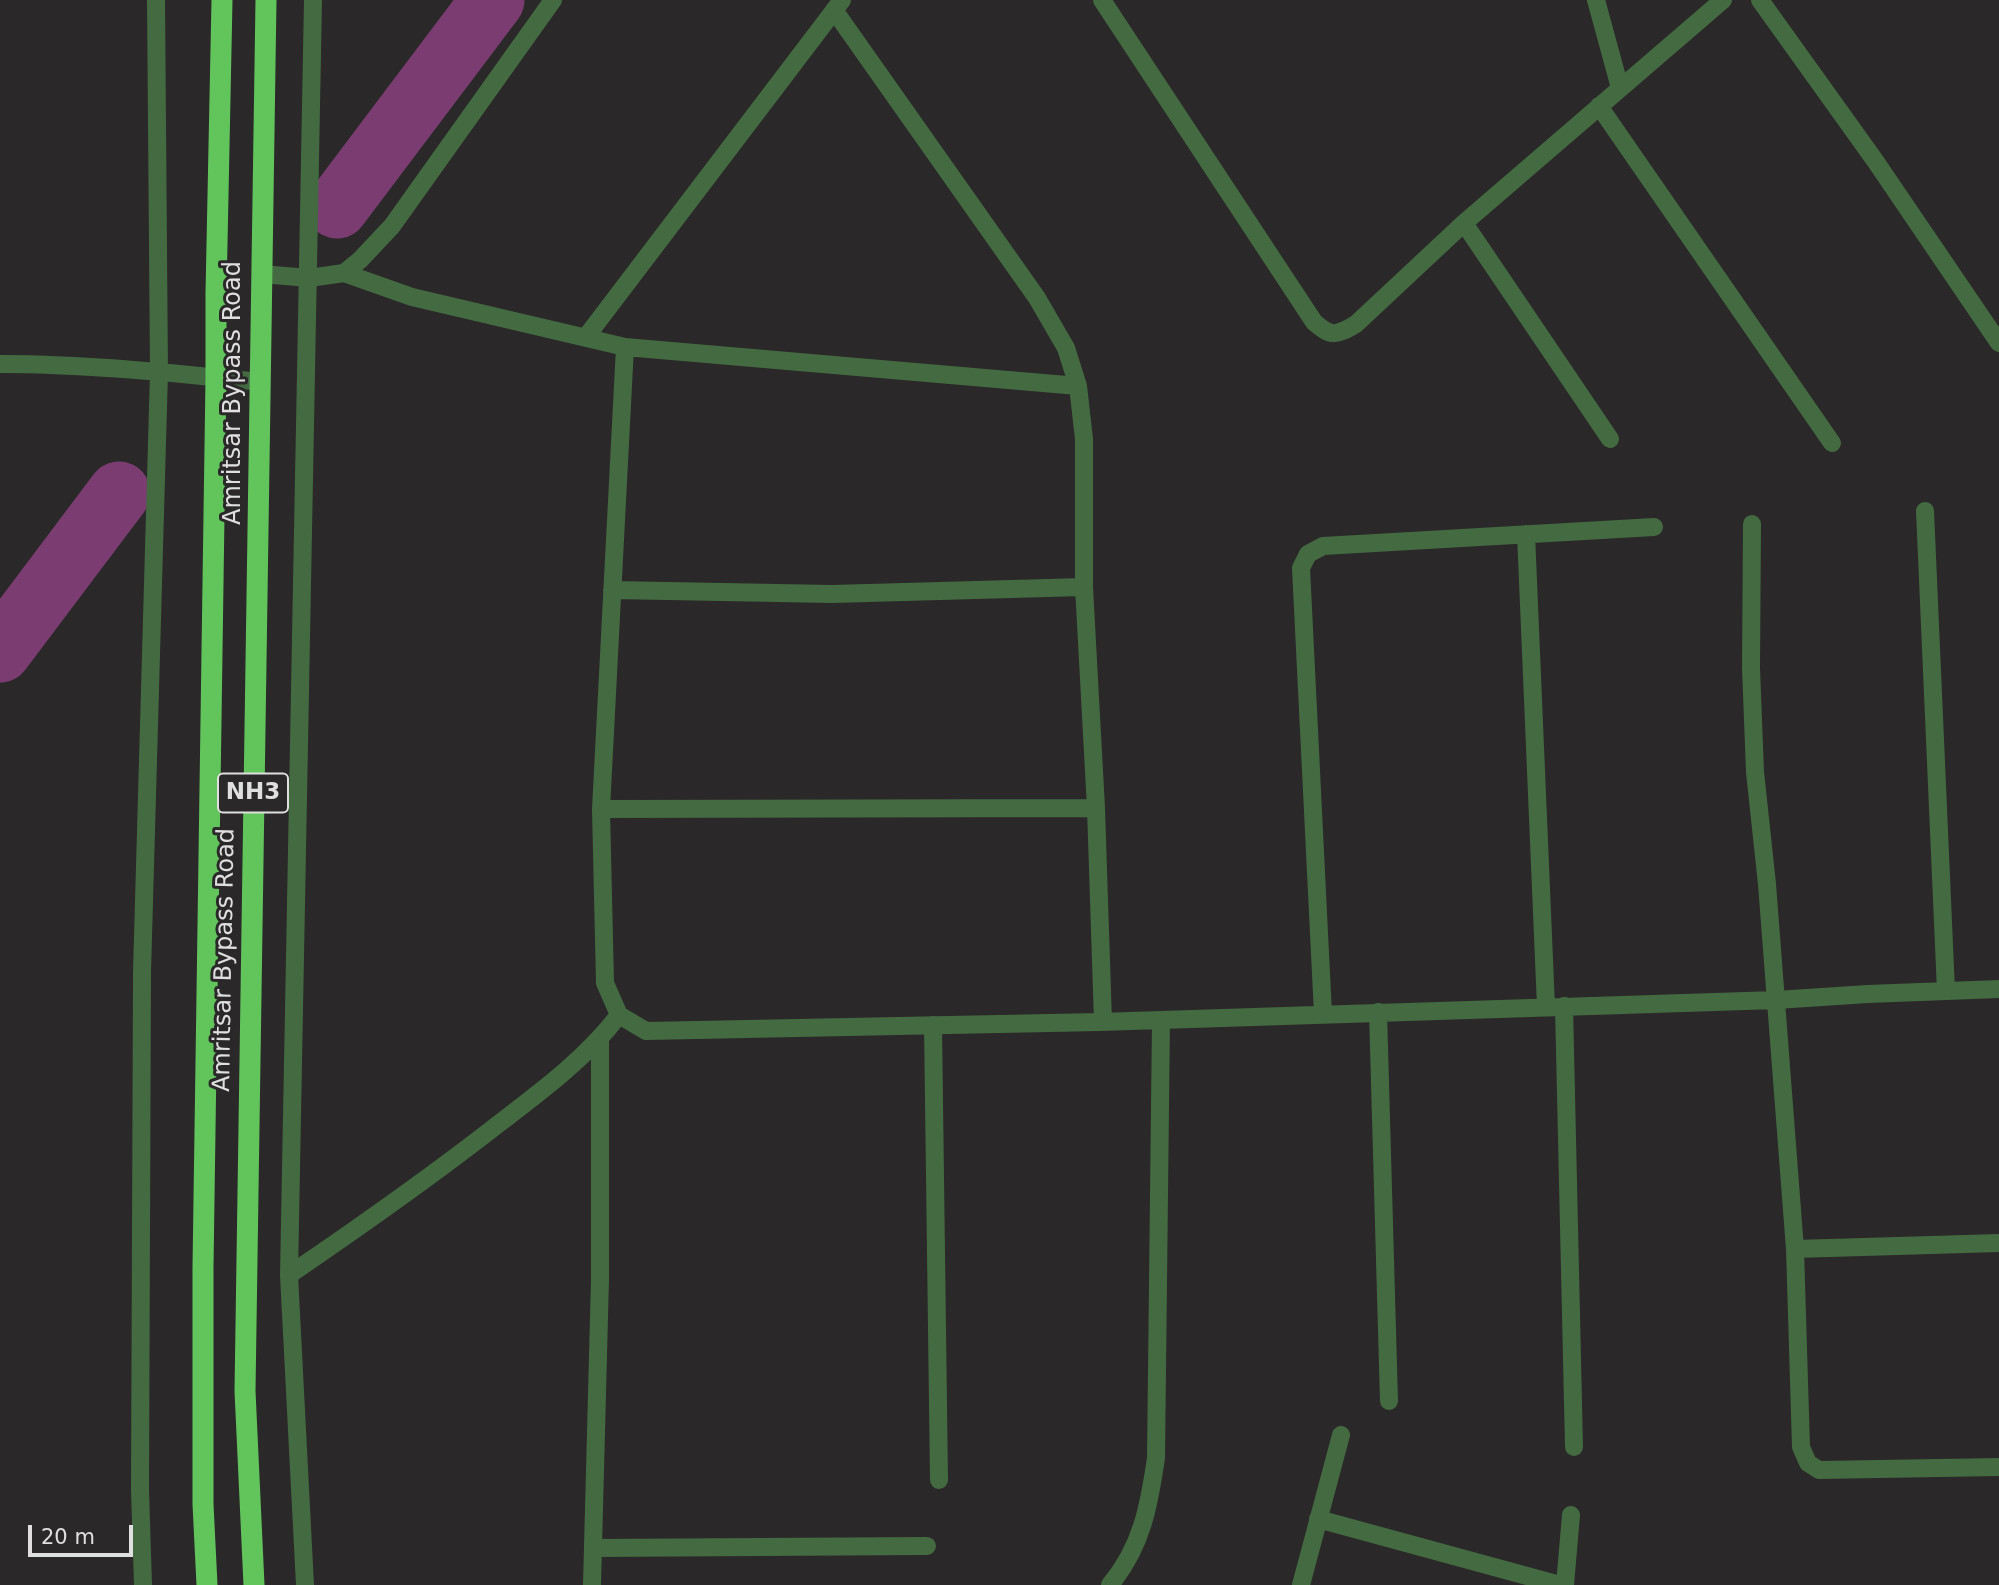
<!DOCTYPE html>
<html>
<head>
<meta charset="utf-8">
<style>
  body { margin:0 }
  #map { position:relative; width:1999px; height:1585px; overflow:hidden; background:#2a2829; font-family:"DejaVu Sans",sans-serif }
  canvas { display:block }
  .scale { position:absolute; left:28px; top:1525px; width:105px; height:32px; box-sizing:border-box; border:4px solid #e0dfe0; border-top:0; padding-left:9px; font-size:21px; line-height:24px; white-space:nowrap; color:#e0dfe0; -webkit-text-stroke:5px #2a2829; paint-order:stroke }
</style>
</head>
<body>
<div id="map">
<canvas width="1999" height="1585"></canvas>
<div class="scale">20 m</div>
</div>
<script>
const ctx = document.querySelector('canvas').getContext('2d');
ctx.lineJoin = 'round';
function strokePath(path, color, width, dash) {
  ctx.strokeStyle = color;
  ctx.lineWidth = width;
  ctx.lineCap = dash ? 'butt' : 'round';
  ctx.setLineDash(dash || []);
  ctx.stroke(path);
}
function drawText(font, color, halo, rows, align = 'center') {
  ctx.font = font + ' "DejaVu Sans",sans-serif';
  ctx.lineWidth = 6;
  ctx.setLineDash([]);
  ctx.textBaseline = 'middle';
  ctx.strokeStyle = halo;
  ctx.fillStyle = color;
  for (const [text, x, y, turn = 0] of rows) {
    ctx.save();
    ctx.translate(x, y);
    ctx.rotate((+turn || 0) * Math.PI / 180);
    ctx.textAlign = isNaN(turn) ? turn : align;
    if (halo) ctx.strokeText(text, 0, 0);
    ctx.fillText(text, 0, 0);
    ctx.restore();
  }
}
strokePath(new Path2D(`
  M337 207 493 0
  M0 651 119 493`), '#7b3d71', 63);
strokePath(new Path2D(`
  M1102 0 1314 322C1331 337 1336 336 1356 324L1464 223 1723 0
  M1596 0 1620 88
  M1760 0 1876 162 1999 343
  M834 10 1037 298 1066 348 1078 386 1084 439V587L1096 808 1103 1022H1100
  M1599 106 1832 443
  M1464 223 1610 439
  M344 273 412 297 625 347 601 809 605 983 619 1015 646 1031 1100 1022 1776 1000 1868 994 1999 989
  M261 274 309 278 344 273 360 260 392 226 553 0
  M586 337 842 0
  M625 347 1078 386
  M0 364C87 364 174 373 261 382
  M1925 511 1946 991
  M1752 524 1751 668 1755 772 1767 884 1795 1249 1801 1447 1808 1463 1819 1470 1999 1467
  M1526 534 1546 1007
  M612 590 832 594 1084 587
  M601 809 1096 808
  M1564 1006 1574 1447
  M1378 1012 1389 1401
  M1323 1014 1301 568 1308 554 1323 546 1654 527
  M933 1025 939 1480
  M1795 1249 1999 1243
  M289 1275C361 1226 432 1176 501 1122 543 1090 587 1057 619 1015
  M1318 1519 1560 1585
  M593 1548 927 1546
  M143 1585 140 1490 142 972 159 372 156 0
  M305 1585 289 1275 313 0
  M592 1585 600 1279V1039
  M1110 1585C1142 1546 1149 1506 1156 1458L1161 1020
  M1301 1585 1341 1435
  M1565 1585 1571 1515`), '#446a41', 18);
strokePath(new Path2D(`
  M207 1585 203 1504V1267L216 378V293L222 0
  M254 1585 245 1391 266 0`), '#61c55c', 21);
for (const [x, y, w] of [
  [253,793,70]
]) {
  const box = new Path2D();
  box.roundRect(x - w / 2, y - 19.5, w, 39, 5);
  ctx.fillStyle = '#2a2829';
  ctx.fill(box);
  strokePath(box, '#e0dfe0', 2);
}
drawText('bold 23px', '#e0dfe0', null, [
  ["NH3",253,793]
]);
drawText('24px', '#e0dfe0', '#2a2829', [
  ["Amritsar Bypass Road",234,393,-90],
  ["Amritsar Bypass Road",225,960,-89]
]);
</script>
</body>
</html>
